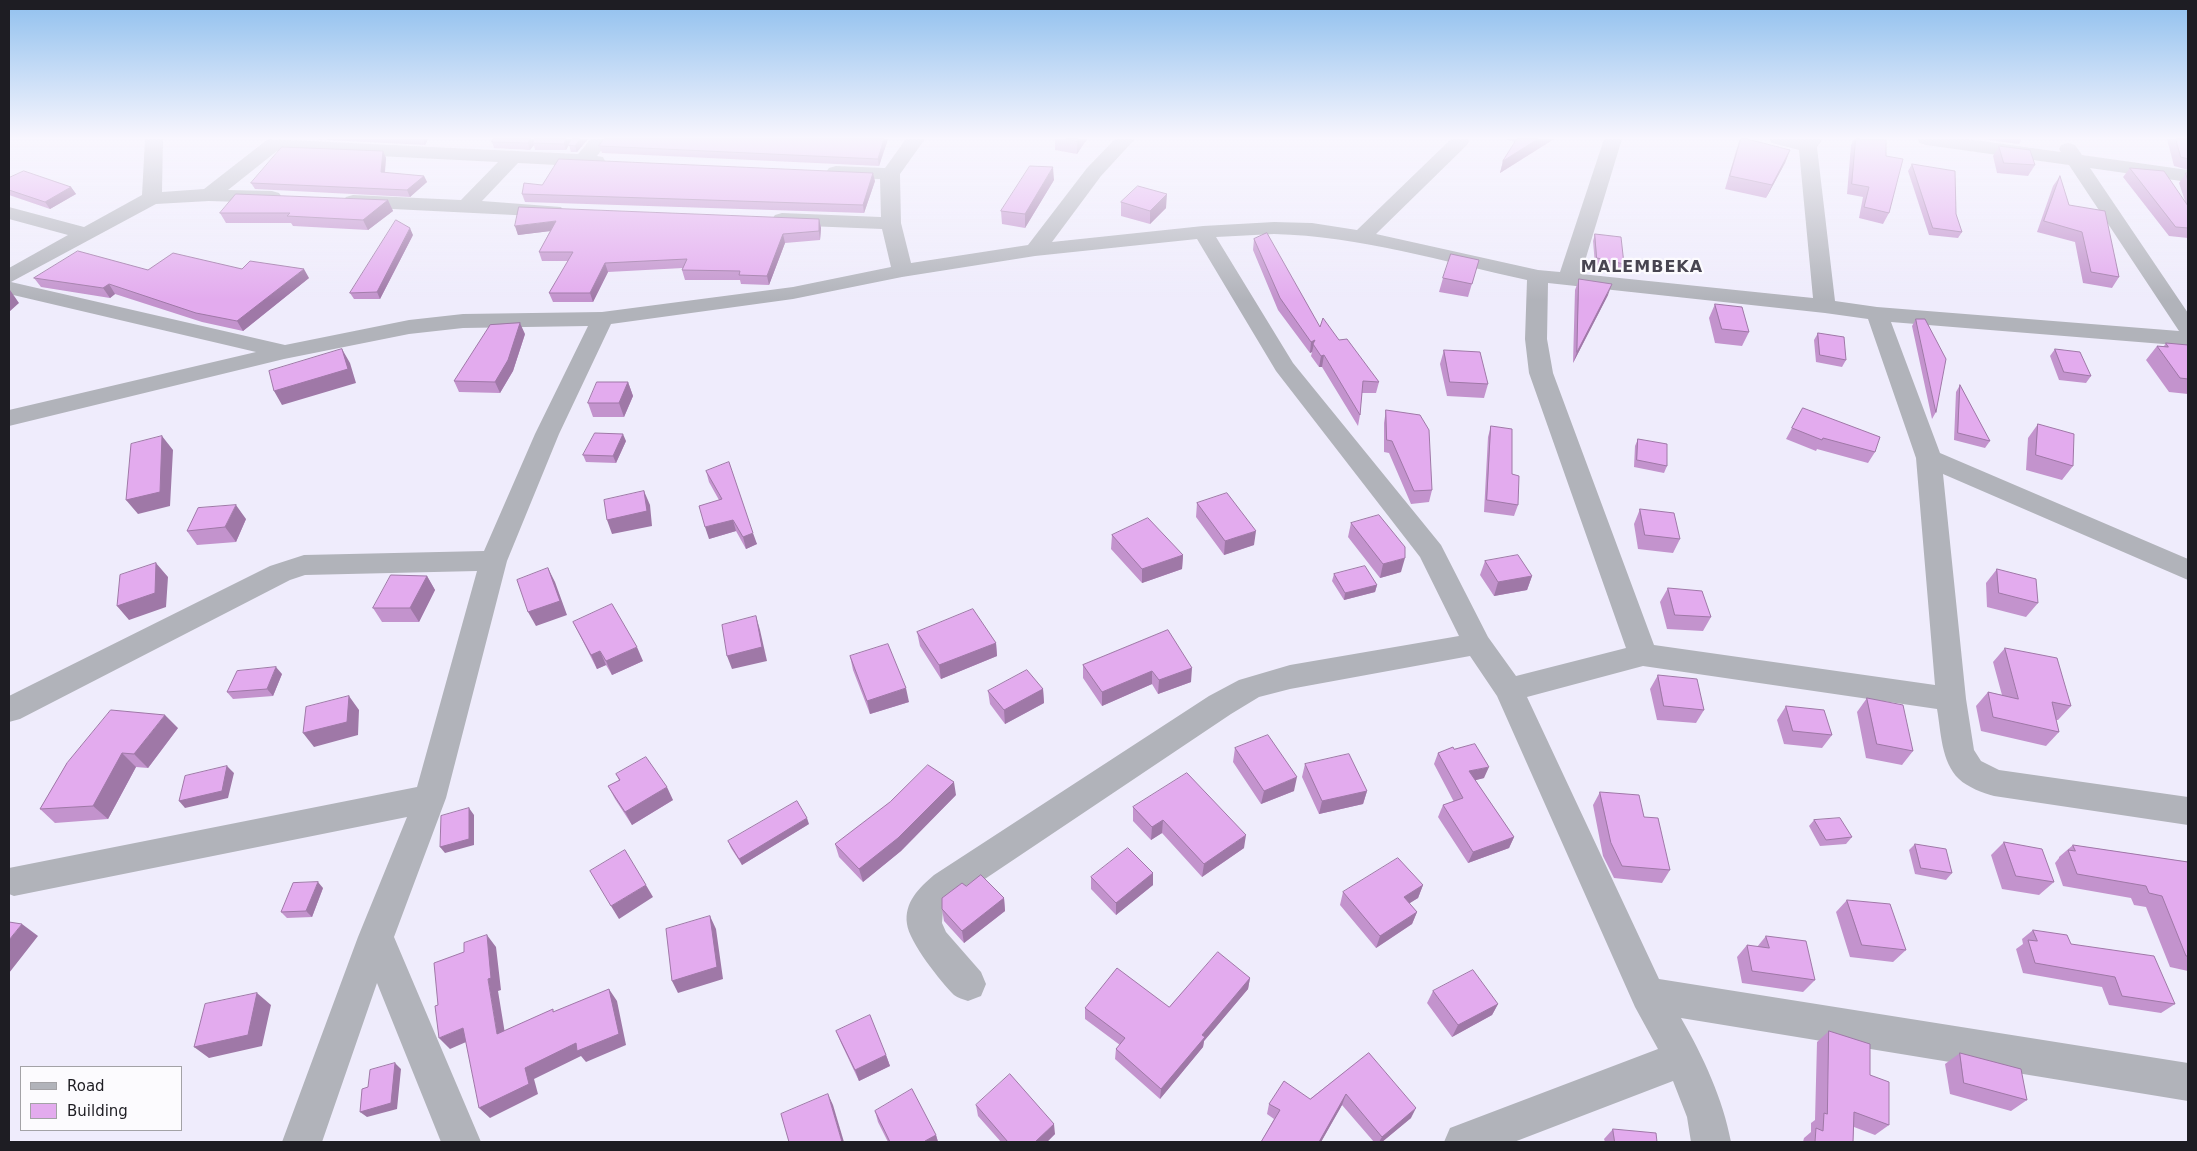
<!DOCTYPE html>
<html>
<head>
<meta charset="utf-8">
<style>
  body { margin:0 }
  #map { position:relative; width:2197px; height:1151px; overflow:hidden; background:#efecfc; font-family:"DejaVu Sans",sans-serif }
  canvas { display:block }
  .frame { position:absolute; inset:0; border:10px solid #1e1d23; pointer-events:none }
  .legend { position:absolute; left:20px; top:1066px; width:162px; height:65px; box-sizing:border-box; background:#fcfbfe; border:1px solid #a3a2a6; margin:0; padding:6px 9px; list-style:none; font-size:15px; color:#1e1d23 }
  .legend li { display:flex; align-items:center; gap:10px; height:25px }
  .legend b { width:25px; border:1px solid #a3a2a6 }
</style>
</head>
<body>
<div id="map">
<canvas width="2197" height="1151"></canvas>
<div class="frame"></div>
<ul class="legend">
<li><b style="height:6px;background:#b1b3ba"></b>Road</li>
<li><b style="height:14px;background:#e3abee"></b>Building</li>
</ul>
</div>
<script>
const ctx = document.querySelector('canvas').getContext('2d');
ctx.lineJoin = 'round';
function fill(path, color) {
  ctx.fillStyle = color;
  ctx.fill(path, 'evenodd');
}
function strokePath(path, color, width, dash) {
  ctx.strokeStyle = color;
  ctx.lineWidth = width;
  ctx.lineCap = dash ? 'butt' : 'round';
  ctx.setLineDash(dash || []);
  ctx.stroke(path);
}
function drawText(font, color, halo, rows, align = 'center') {
  ctx.font = font + ' "DejaVu Sans",sans-serif';
  ctx.lineWidth = 4.5;
  ctx.setLineDash([]);
  ctx.textBaseline = 'middle';
  ctx.strokeStyle = halo;
  ctx.fillStyle = color;
  for (const [text, x, y, turn = 0] of rows) {
    ctx.save();
    ctx.translate(x, y);
    ctx.rotate((+turn || 0) * Math.PI / 180);
    ctx.textAlign = isNaN(turn) ? turn : align;
    if (halo) ctx.strokeText(text, 0, 0);
    ctx.fillText(text, 0, 0);
    ctx.restore();
  }
}
fill(new Path2D(`
  M145 139H163L162 192 204 189 268 139 578 154 591 139H610L597 156 603 157 605 161 603 165 596 167 518 163 482 201 561 207 564 211 561 215 554 217 353 207 346 205 343 201 346 197 353 195 461 200 498 162 277 151 228 190 272 191 279 193 282 197 279 201 272 203 209 201 156 204 11 282 285 345 409 320 463 314 602 312 793 287 891 267 882 229 782 225 775 223 772 219 775 215 782 213 881 217 880 179 836 178 829 176 826 172 829 168 836 166 885 168 906 139H925L900 174 901 223 911 263 1028 245 1087 168 1115 139H1135L1101 176 1052 242 1203 226 1274 222 1312 223 1357 230 1451 139H1468L1469 141 1467 145 1376 234 1538 270 1560 272 1604 139H1622L1581 274 1813 298 1799 150 1772 143 1769 139H1823L1817 147 1835 301 1877 307 2179 331 2069 165 1926 145 1920 143 1917 139H1967L2061 152 2059 149 2061 145 2068 143 2075 145 2082 155 2188 170V182L2090 168 2188 313V346L1891 322 1940 453 2188 559V580L1943 474 1966 699 1974 750 1981 761 1999 770 2188 797V825L1994 796C1983 793 1967 787 1959 779 1941 762 1941 731 1937 709L1643 666 1527 697 1659 979 2188 1063V1101L1681 1018C1703 1056 1723 1099 1731 1142H1691L1687 1117 1673 1081 1514 1142H1444L1450 1128 1658 1049 1635 1007 1497 696 1470 656 1290 689 1259 697 1231 714 958 897 943 910 942 923 946 932 981 972 986 984 981 996 968 1001C963 999 958 998 954 995 941 982 909 942 907 924 904 902 919 888 934 875L1209 696 1239 680 1290 665 1459 636 1420 557 1276 371 1197 239 1035 256 902 277 793 299 611 324 559 434 507 561 446 798 394 937 481 1142H441L377 983 322 1142H282L358 937 407 817 14 896 9 894V868L417 787 477 571 305 575 290 580 20 719 9 722V696L270 566 304 555 484 551 535 434 588 326 463 328 409 334 284 359 9 426V410L256 352 9 294V268L68 235 9 219V207L84 227 142 195ZM1274 234C1360 236 1444 262 1527 280L1525 339 1529 373 1626 648 1516 676 1488 637 1441 545 1293 363 1216 237ZM1548 283 1825 313 1868 319 1916 458 1935 685 1654 645 1553 373 1547 339Z`), '#b1b3ba');
fill(new Path2D(`
  M312 139H428L425 145Z
  M588 139 577 152H571L569 145 566 150H535L534 145 530 150 494 148 492 142Z
  M888 139 879 166 602 153 599 146Z
  M1055 139H1087L1077 154 1055 150Z
  M1506 139H1554L1500 173 1503 161 1515 142Z
  M1740 139 1790 150 1785 163 1766 198 1725 189 1736 151Z
  M1854 139H1884L1886 156 1889 213 1883 224 1859 218 1863 197 1847 194 1851 145Z
  M1989 139H2022L2019 144 1989 140Z
  M2167 139H2188V170L2174 166Z
  M1999 146 2035 165 2028 176 1997 173 1993 156Z
  M383 151 386 158 385 173 424 176 427 182 410 197 255 189 251 183Z
  M1912 164 1956 214 1962 232 1958 238 1929 235 1908 171Z
  M2130 168 2185 201 2179 183 2186 173H2188V238L2169 236 2123 177Z
  M2060 176 2069 205 2119 277 2112 288 2083 283 2075 242 2037 232 2053 186Z
  M9 178 71 187 76 194 50 209 9 195Z
  M1054 180 1025 228 1002 224 1001 211Z
  M875 181 864 213 525 202 522 194 542 185Z
  M388 200 393 211 368 230 293 226 291 223H226L220 213Z
  M1121 202 1166 208 1150 224 1121 216Z
  M819 219 821 228 820 240 785 243 769 285 741 284 740 280H685L682 270 683 268 608 272 593 302H553L549 293 568 261H542L539 252 550 231 518 235 515 226Z
  M1595 234 1624 264 1621 270 1595 265 1593 241Z
  M413 235 380 299H354L350 293Z
  M1254 239 1320 327 1339 340 1379 382 1376 393H1362L1360 415 1358 426 1322 367H1319L1311 356 1312 352 1310 353 1278 310 1253 250Z
  M1479 260 1468 297 1439 292 1443 278Z
  M242 269 309 278 243 331 202 322 115 294 110 298 41 287 34 278 148 270Z
  M1579 279 1608 295 1573 363 1575 290Z
  M1715 304 1749 332 1742 346 1715 343 1709 318Z
  M1916 319 1936 412 1932 419 1912 326Z
  M1818 333 1846 360 1842 367 1816 362 1814 340Z
  M525 334 513 371 500 393 459 392 454 381Z
  M2166 343 2188 345V394L2169 392 2146 360 2157 346H2164Z
  M2055 349 2091 376 2086 383 2059 380 2050 356Z
  M1444 350 1488 384 1484 398 1447 396 1440 364Z
  M628 382 633 396 624 417H593L588 403Z
  M1960 385 1990 441 1985 448 1954 440 1956 392Z
  M1803 408 1875 452 1868 463 1817 449 1816 451 1786 439Z
  M1386 410 1432 490 1429 502 1411 504 1389 453 1384 452V423Z
  M2038 424 2073 466 2062 480 2026 470 2028 438Z
  M1491 426 1512 474 1518 505 1514 516 1484 512 1488 437Z
  M1638 439 1667 466 1664 473 1634 467 1635 446Z
  M626 441 616 463 586 462 583 455Z
  M706 471 757 544 746 549 736 531 709 539 719 500 709 482Z
  M1197 503 1254 545 1224 555 1196 517Z
  M1640 509 1680 539 1673 553 1638 549 1634 524Z
  M246 519 236 542 197 545 187 531Z
  M1351 523 1401 572 1380 578 1348 537Z
  M1112 535 1183 555 1182 569 1142 583 1111 549Z
  M1485 561 1532 576 1527 590 1494 596 1480 575Z
  M1997 569 2038 603 2026 617 1987 607 1986 583Z
  M1334 574 1377 585 1375 592 1344 600 1332 581Z
  M427 576 435 590 419 622H382L373 608Z
  M1668 588 1711 617 1703 631 1667 629 1660 602Z
  M573 622 643 661 612 675 606 665 597 669Z
  M1168 630 1191 682 1158 694 1152 684 1102 706 1083 678V665Z
  M917 632 996 643 997 656 941 679 920 646Z
  M2005 648 2071 706 2058 720H2056L2059 732 2046 746 1981 731 1976 706 1988 692 2002 695 1993 662Z
  M850 656 909 702 870 714 853 670Z
  M282 674 273 696 233 699 227 692Z
  M1658 675 1704 710 1696 723 1657 720 1650 689Z
  M1043 689 1044 703 1005 724 990 704 988 691Z
  M1867 698 1913 751 1902 765 1866 758 1857 712Z
  M1786 706 1832 735 1822 748 1784 744 1777 720Z
  M178 728 148 768 136 767 108 819 55 823 40 809 67 763Z
  M1235 748 1294 791 1261 804 1233 762Z
  M1454 749 1484 778 1475 780 1514 837 1509 848 1468 863 1438 817 1443 805 1454 802 1434 764 1438 753Z
  M1305 764 1367 791 1363 804 1319 814 1302 777Z
  M616 774 673 800 632 825 615 799 608 786 619 780Z
  M1600 792 1644 817 1670 870 1662 883 1614 878 1603 856 1593 805Z
  M956 795 901 851 863 882 839 857 835 844Z
  M1133 807 1244 848 1202 877 1162 833 1151 840 1133 821Z
  M1814 820 1852 837 1846 844 1820 846 1809 826Z
  M809 824 742 865 731 848 728 841Z
  M2004 842 2054 882 2039 895 2002 889 1991 855Z
  M1915 844 1952 873 1946 880 1915 874 1909 850Z
  M2073 845 2188 862V971L2170 967 2146 907 2134 905 2131 898 2063 886 2055 863 2059 858V857Z
  M1153 873V885L1116 915 1091 889V877Z
  M1423 885 1418 898 1409 903 1417 912 1412 924 1376 948 1340 905 1343 892Z
  M966 886 1004 898 1005 911 964 943 944 921 942 909Z
  M323 888 312 917 287 918 281 912Z
  M1847 900 1906 950 1893 962 1850 957 1836 912Z
  M2033 930 2071 944 2175 1004 2161 1013 2109 1005 2102 987 2023 973 2016 949 2023 944 2022 939Z
  M1766 936 1815 980 1803 992 1742 983 1737 957 1747 945 1757 947Z
  M1250 978 1248 989 1204 1041 1203 1047 1160 1099 1115 1059 1116 1049 1120 1045 1085 1019V1008L1169 1007Z
  M1433 991 1498 1004 1492 1015 1452 1037 1427 1003Z
  M836 1031 886 1055 890 1066 859 1081 841 1043Z
  M1829 1031 1870 1075 1889 1125 1875 1135 1854 1127 1853 1142H1803L1804 1138 1811 1132V1123L1815 1120 1817 1042Z
  M1369 1053 1411 1118 1382 1142H1374L1342 1105 1321 1142H1261L1274 1119 1267 1114 1269 1104 1310 1099Z
  M1960 1053 2027 1100 2011 1111 1950 1094 1945 1064Z
  M976 1105 1055 1134 1047 1142H1001L978 1116Z
  M875 1111 936 1135 938 1142H888L878 1122Z
  M1613 1129 1657 1142H1605L1604 1139Z`), '#c393cd');
fill(new Path2D(`
  M423 139H428L425 145Z
  M531 139H537L533 143 534 145 530 150 528 143Z
  M566 139H572L566 150 564 144Z
  M580 139H588L577 152 575 146Z
  M884 139H888L879 166 878 159Z
  M1078 139H1087L1077 154V141Z
  M1538 139H1554L1500 173 1503 161Z
  M1790 150 1785 163 1766 198 1772 185Z
  M383 151 386 158 384 179 381 172Z
  M1053 167 1054 180 1025 228V214Z
  M873 173 875 181 864 213 863 205Z
  M424 176 427 182 410 197 407 190Z
  M71 187 76 194 50 209 45 202Z
  M1167 194 1166 208 1150 224V211Z
  M388 200 393 211 368 230 363 220Z
  M819 219 821 228 820 240 819 231Z
  M556 221 559 230 518 235 515 226Z
  M410 228 413 235 380 299 377 292Z
  M783 234 785 243 769 285 767 276Z
  M605 263 608 272 593 302 590 293Z
  M304 269 309 278 243 331 237 321Z
  M109 284 115 294 110 298 103 288Z
  M1612 284 1608 295 1573 363 1577 352Z
  M10 290 19 303 9 312V291Z
  M520 323 525 334 513 371 500 393 495 382Z
  M1315 340 1312 352 1310 353 1311 342Z
  M342 349 350 363 356 383 282 405 274 391Z
  M1324 355 1322 367H1319L1321 356Z
  M628 382 633 396 624 417 619 403Z
  M623 434 626 441 616 463 613 456Z
  M162 436 173 450 170 506 138 514 126 500Z
  M644 491 650 505 652 526 612 534 607 520Z
  M236 505 246 519 236 542 225 527Z
  M733 520 736 531 709 539 705 527Z
  M1256 531 1254 545 1224 555 1225 541Z
  M753 533 757 544 746 549 743 537Z
  M1183 555 1182 569 1142 583V569Z
  M1405 558 1401 572 1380 578 1383 564Z
  M156 563 168 577 166 607 129 620 117 606Z
  M548 568 555 582 567 615 536 626 528 612Z
  M427 576 435 590 419 622 410 608Z
  M1532 576 1527 590 1494 596 1498 582Z
  M1377 585 1375 592 1344 600 1345 593Z
  M756 616 760 630 767 661 732 669 727 656Z
  M996 643 997 656 941 679 939 665Z
  M637 647 643 661 612 675 606 661Z
  M600 651 606 665 597 669 591 655Z
  M276 667 282 674 273 696 267 689Z
  M1192 668 1191 682 1158 694 1159 680Z
  M1152 671V684L1102 706V692Z
  M906 688 909 702 870 714 867 701Z
  M1043 689 1044 703 1005 724 1004 710Z
  M349 696 359 710 358 735 314 747 303 733Z
  M165 715 178 728 148 768 134 754Z
  M122 753 136 767 108 819 93 806Z
  M227 766 234 773 228 798 185 808 179 801Z
  M1489 767 1484 778 1465 783 1469 771Z
  M1297 777 1294 791 1261 804 1264 791Z
  M954 782 956 795 901 851 863 882 859 869Z
  M667 787 673 800 632 825 625 812Z
  M1367 791 1363 804 1319 814 1322 801Z
  M469 808 474 815V845L445 853 440 847Z
  M807 818 809 824 742 865 739 859Z
  M1163 820 1162 833 1151 840 1152 827Z
  M1246 835 1244 848 1202 877 1204 864Z
  M1514 837 1509 848 1468 863 1473 852Z
  M1153 873V885L1116 915V903Z
  M318 882 323 888 312 917 306 911Z
  M646 885 653 897 619 919 611 906Z
  M1423 885 1418 898 1399 910 1404 897Z
  M1004 898 1005 911 964 943 962 931Z
  M1417 912 1412 924 1376 948 1380 936Z
  M710 916 716 929 723 979 678 993 672 981Z
  M22 924 38 936 9 973V940Z
  M487 935 496 947 501 990 498 991 507 1046 497 1034 488 979Z
  M1250 978 1248 989 1204 1041 1203 1047 1160 1099 1161 1089 1202 1035Z
  M609 989 617 1001 626 1045 586 1062 581 1056 534 1079 538 1094 490 1118 479 1108Z
  M257 993 271 1005 262 1046 209 1058 194 1047Z
  M1498 1004 1492 1015 1452 1037 1458 1025Z
  M463 1028 473 1039 450 1049 439 1038Z
  M886 1055 890 1066 859 1081 855 1070Z
  M395 1063 401 1069 397 1109 367 1117 360 1112Z
  M828 1094 833 1105 844 1142H842Z
  M1346 1094 1342 1105 1321 1142H1319Z
  M1416 1108 1411 1118 1382 1142H1379L1382 1137Z
  M1054 1124 1055 1134 1047 1142H1035Z
  M936 1135 938 1142H925V1141Z`), '#9f78a7');
const building = new Path2D(`
  M493 139H531L528 143 492 142Z
  M534 139H566L564 144 533 143Z
  M572 139H580L575 146 568 145Z
  M604 139H884L878 159 599 146Z
  M1067 139H1078L1077 141Z
  M1517 139H1538L1503 161Z
  M1741 139H1747L1790 150 1772 185 1730 176Z
  M1856 139 1886 140V156L1903 159 1889 213 1864 207 1869 187 1852 184Z
  M2176 139H2188V159L2181 157Z
  M1999 146 2030 150 2035 165 2004 163Z
  M282 147 383 151 381 172 424 176 407 190 251 183Z
  M559 159 873 173 863 205 522 194 524 183 542 185Z
  M1912 164 1955 171 1956 214 1962 232 1933 228Z
  M1030 166 1053 167 1025 214 1001 211Z
  M2130 168 2164 171 2188 206V228L2176 227Z
  M24 171 71 187 45 202 9 190V178Z
  M2186 173H2188V181Z
  M2060 176 2069 205 2105 211 2119 277 2091 272 2082 232 2044 221Z
  M1138 186 1167 194 1150 211 1121 202Z
  M236 194 388 200 363 220 287 216 290 213H220Z
  M519 207 819 219V231L783 234 767 276 739 275 740 271 682 270 687 259 605 263 590 293H549L573 252H539L556 221 515 226Z
  M396 220 410 228 377 292 350 293Z
  M1267 233 1320 327 1323 318 1339 340 1347 339 1379 382 1363 381 1360 415 1324 355 1321 356 1313 344 1315 340 1311 342 1280 298 1254 239Z
  M1595 234 1621 237 1624 264 1597 258Z
  M78 251 148 270 173 253 242 269 250 261 304 269 237 321 196 313 109 284 103 288 34 278Z
  M1451 254 1479 260 1472 284 1443 278Z
  M1579 279 1612 284 1577 352Z
  M1715 304 1742 307 1749 332 1722 329Z
  M1916 319H1925L1946 359 1936 412Z
  M520 323 508 360 495 382 454 381 490 325Z
  M1818 333 1844 337 1846 360 1820 355Z
  M2166 343 2188 345V379L2180 378 2157 346 2168 347Z
  M342 349 348 369 274 391 269 371Z
  M2055 349 2080 352 2091 376 2064 372Z
  M1444 350 1480 352 1488 384 1450 382Z
  M597 382H628L619 403H588Z
  M1960 385 1990 441 1958 433Z
  M1803 408 1880 437 1875 452 1823 438 1822 440 1792 428Z
  M1386 410 1420 415 1429 430 1432 490 1414 491 1392 441 1387 440Z
  M2038 424 2074 434 2073 466 2036 455Z
  M1491 426 1512 429V474L1519 476 1518 505 1487 500Z
  M595 433 623 434 613 456 583 455Z
  M162 436 160 492 126 500 131 444Z
  M1638 439 1667 444V466L1637 460Z
  M729 462 753 533 743 537 733 520 705 527 699 506 722 499 706 471Z
  M644 491 647 511 607 520 604 500Z
  M1227 493 1256 531 1225 541 1197 503Z
  M236 505 225 527 187 531 198 508Z
  M1640 509 1674 513 1680 539 1645 535Z
  M1379 515 1405 547V558L1383 564 1351 523Z
  M1148 518 1183 555 1142 569 1112 535Z
  M1518 555 1532 576 1498 582 1485 561Z
  M156 563 155 593 117 606 120 575Z
  M1365 566 1377 585 1345 593 1334 574Z
  M548 568 560 601 528 612 517 580Z
  M1997 569 2036 579 2038 603 1999 593Z
  M391 575 427 576 410 608H373Z
  M1668 588 1702 591 1711 617 1675 615Z
  M612 604 637 647 606 661 600 651 591 655 573 622Z
  M973 609 996 643 939 665 917 632Z
  M756 616 762 647 727 656 722 625Z
  M1168 630 1192 668 1159 680 1152 671 1102 692 1083 665Z
  M888 644 906 688 867 701 850 656Z
  M2005 648 2057 658 2071 706 2052 702 2059 732 1993 717 1988 692 2018 699Z
  M276 667 267 689 227 692 237 671Z
  M1027 670 1043 689 1004 710 988 691Z
  M1658 675 1697 679 1704 710 1664 706Z
  M349 696 347 722 303 733 306 707Z
  M1867 698 1903 705 1913 751 1877 744Z
  M1786 706 1824 710 1832 735 1793 731Z
  M111 710 165 715 134 754 122 753 93 806 40 809 67 763Z
  M1268 735 1297 777 1264 791 1235 748Z
  M1475 744 1489 767 1469 771 1514 837 1473 852 1443 805 1463 798 1438 753 1453 747 1454 749Z
  M1349 754 1367 791 1322 801 1305 764Z
  M646 757 667 787 625 812 608 786 620 780 616 774Z
  M928 765 954 782 898 838 859 869 835 844 890 802Z
  M227 766 222 791 179 801 185 776Z
  M1187 773 1246 835 1204 864 1163 820 1152 827 1133 807Z
  M1600 792 1639 795 1644 817 1658 818 1670 870 1622 866 1611 843Z
  M797 801 807 818 739 859 728 841Z
  M469 808V839L440 847 441 816Z
  M1840 818 1852 837 1826 840 1814 820Z
  M2004 842 2042 849 2054 882 2016 876Z
  M1915 844 1946 849 1952 873 1921 868Z
  M2073 845 2188 862V956H2186L2162 896 2149 893 2146 886 2077 874 2068 850 2075 851Z
  M1128 848 1153 873 1116 903 1091 877Z
  M625 850 646 885 611 906 590 871Z
  M1398 858 1423 885 1404 897 1417 912 1380 936 1343 892Z
  M981 875 1004 898 962 931 942 909V898L962 883 966 886Z
  M318 882 306 911 281 912 293 883Z
  M1847 900 1890 904 1906 950 1862 945Z
  M710 916 717 967 672 981 666 929Z
  M9 922 22 924 9 940Z
  M2033 930 2067 935 2071 944 2154 956 2175 1004 2122 996 2115 977 2035 963 2028 940 2037 941Z
  M487 935 491 978 488 979 497 1034 553 1009V1012L609 989 619 1034 577 1051 576 1043 525 1068 529 1084 479 1108 463 1028 439 1038 435 1006 438 1005 434 963 464 952V943Z
  M1766 936 1806 941 1815 980 1752 971 1747 945 1769 948Z
  M1218 952 1250 978 1202 1035 1205 1037 1161 1089 1116 1049 1125 1038 1085 1008 1117 968 1169 1007Z
  M1473 970 1498 1004 1458 1025 1433 991Z
  M257 993 248 1035 194 1047 205 1004Z
  M870 1015 886 1055 855 1070 836 1031Z
  M1829 1031 1870 1044V1075L1889 1082V1125L1854 1112 1853 1142H1815L1816 1128 1823 1131 1824 1113 1827 1114Z
  M1369 1053 1416 1108 1382 1137 1346 1094 1319 1142H1261L1280 1110 1269 1104 1284 1081 1310 1099Z
  M1960 1053 2021 1069 2027 1100 1964 1083Z
  M395 1063 391 1103 360 1112 362 1089 368 1087 370 1070Z
  M1010 1074 1054 1124 1035 1142H1008L976 1105Z
  M912 1089 936 1135 925 1141 926 1142H890L875 1111Z
  M828 1094 842 1142H789L781 1114Z
  M1613 1129 1656 1133 1657 1142H1615Z`);
fill(building, '#e3abee');
strokePath(building, '#9f78a7', 1);
const sky = ctx.createLinearGradient(0, 0, 0, 300);
sky.addColorStop(0, '#90c0ee');
sky.addColorStop(0.46, '#f8f6fe');
sky.addColorStop(1, '#f8f6fe00');
ctx.fillStyle = sky;
ctx.fillRect(0, 0, 2197, 300);
ctx.letterSpacing = '1px';
drawText('bold 16px', '#484551', '#fcfbfe', [
  ["MALEMBEKA",1642,268]
]);
ctx.letterSpacing = '0px';
</script>
</body>
</html>
